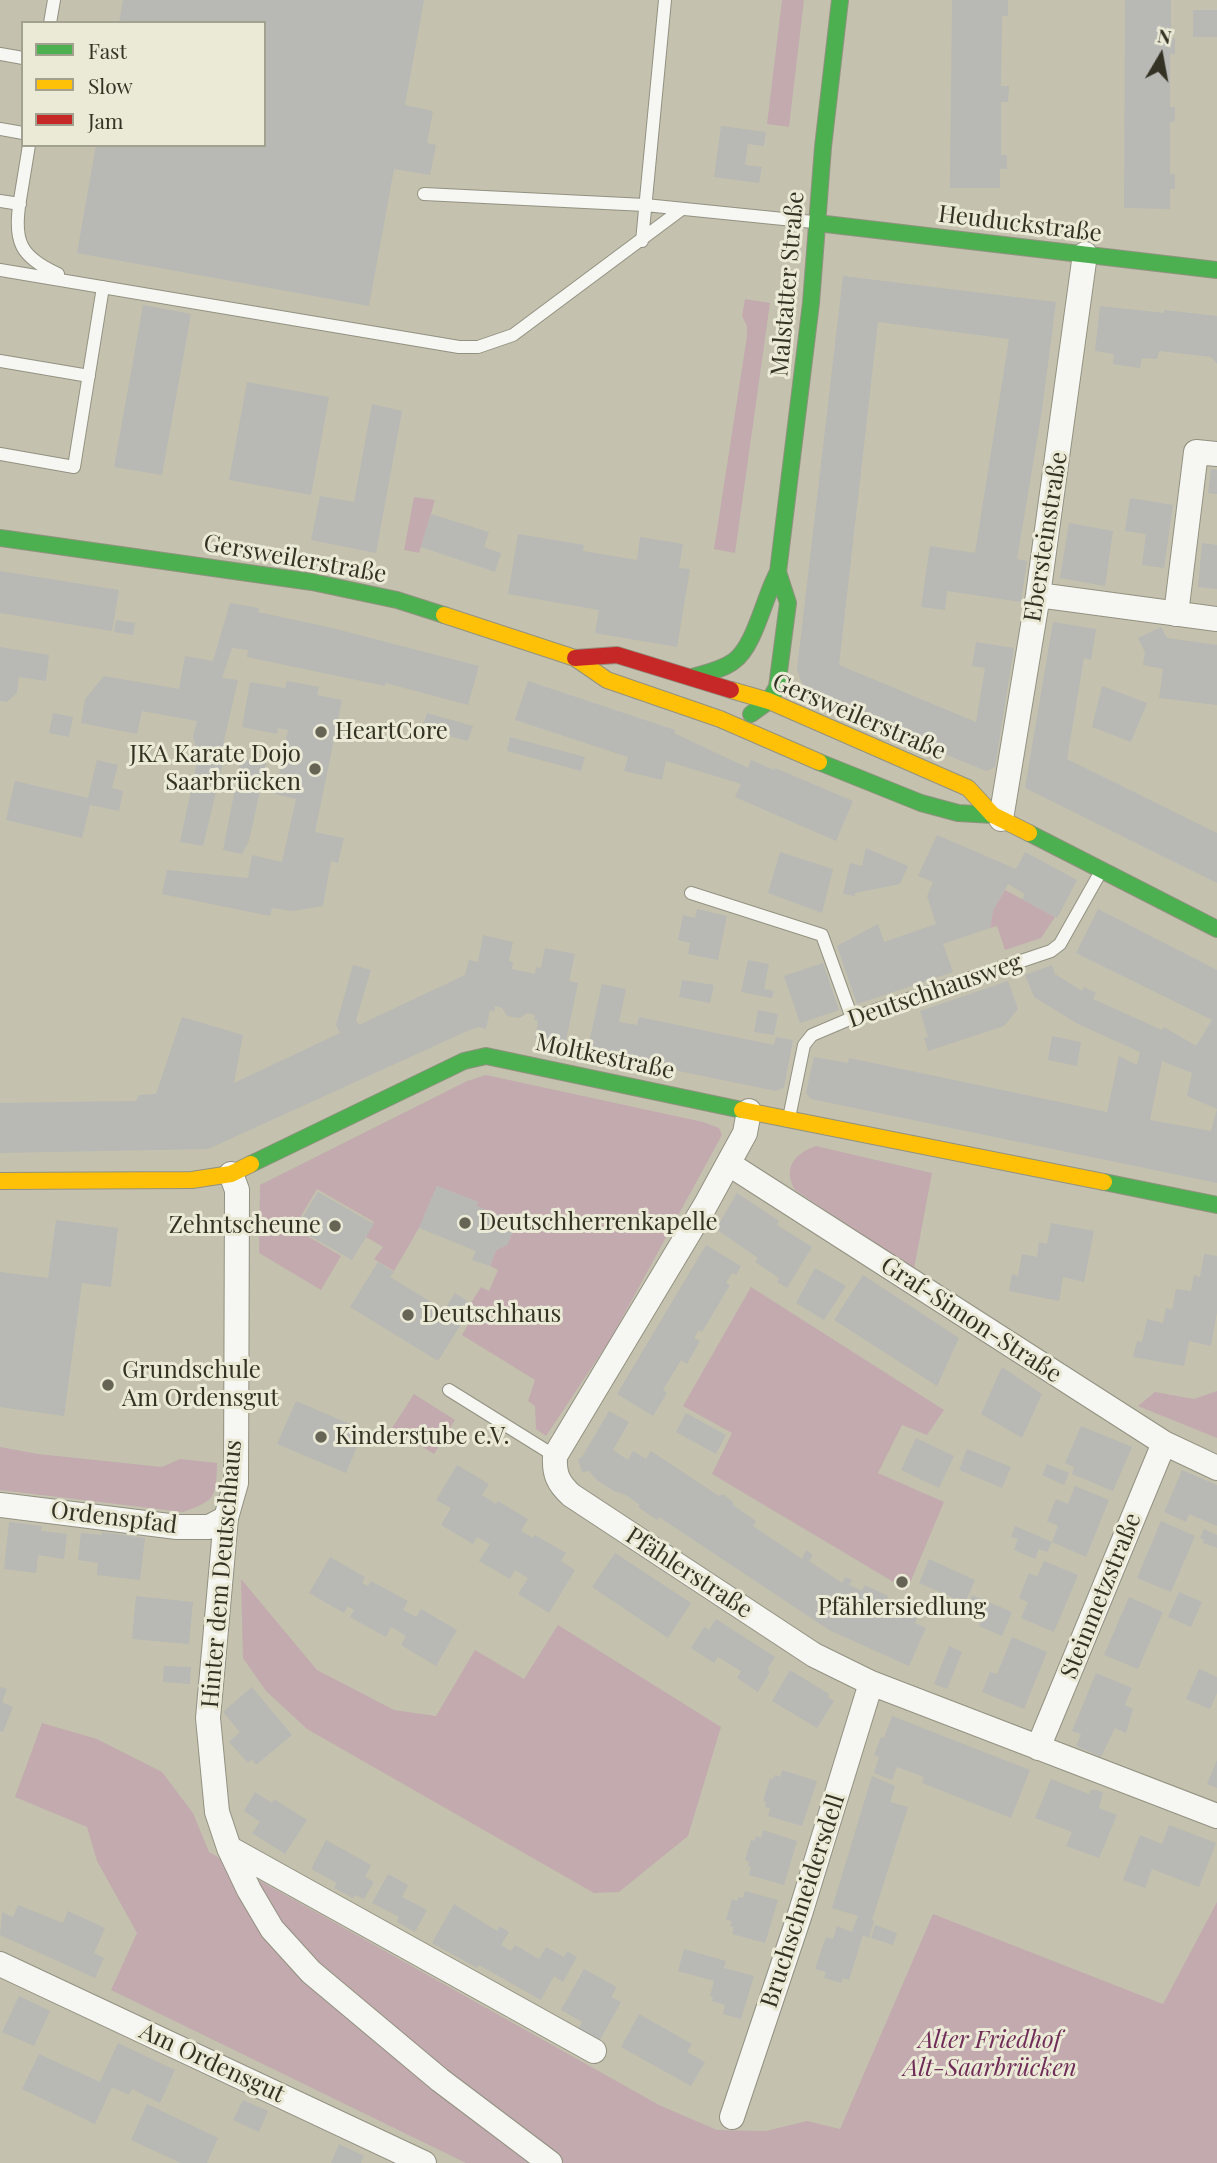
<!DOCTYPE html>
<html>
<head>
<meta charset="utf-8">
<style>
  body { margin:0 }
  #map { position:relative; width:1217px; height:2163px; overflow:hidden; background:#c4c2ae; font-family:"Playfair Display",serif }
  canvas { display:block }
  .legend { position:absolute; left:21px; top:21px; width:245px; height:126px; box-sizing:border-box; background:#ebead7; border:2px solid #a2a08f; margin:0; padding:9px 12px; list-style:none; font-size:21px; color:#343223 }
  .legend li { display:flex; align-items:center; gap:14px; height:35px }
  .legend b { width:35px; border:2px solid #a2a08f }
  .north { position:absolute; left:1126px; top:21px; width:70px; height:70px; -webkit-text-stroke:5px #ebead7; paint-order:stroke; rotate:10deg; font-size:19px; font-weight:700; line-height:28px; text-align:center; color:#343223 }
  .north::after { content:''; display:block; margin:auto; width:24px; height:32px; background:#343223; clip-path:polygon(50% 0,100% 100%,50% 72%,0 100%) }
</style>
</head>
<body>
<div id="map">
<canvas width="1217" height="2163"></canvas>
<ul class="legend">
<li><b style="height:9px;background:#4caf50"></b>Fast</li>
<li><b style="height:9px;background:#ffc107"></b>Slow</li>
<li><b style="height:9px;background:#c62828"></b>Jam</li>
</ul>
<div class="north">N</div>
</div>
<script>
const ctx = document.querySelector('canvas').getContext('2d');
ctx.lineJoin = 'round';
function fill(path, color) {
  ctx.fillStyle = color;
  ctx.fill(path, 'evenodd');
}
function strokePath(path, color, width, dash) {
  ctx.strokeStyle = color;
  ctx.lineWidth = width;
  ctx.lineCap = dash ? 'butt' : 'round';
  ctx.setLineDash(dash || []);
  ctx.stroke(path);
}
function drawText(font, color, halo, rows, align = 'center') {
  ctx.font = font + ' "Playfair Display",serif';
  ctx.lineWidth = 6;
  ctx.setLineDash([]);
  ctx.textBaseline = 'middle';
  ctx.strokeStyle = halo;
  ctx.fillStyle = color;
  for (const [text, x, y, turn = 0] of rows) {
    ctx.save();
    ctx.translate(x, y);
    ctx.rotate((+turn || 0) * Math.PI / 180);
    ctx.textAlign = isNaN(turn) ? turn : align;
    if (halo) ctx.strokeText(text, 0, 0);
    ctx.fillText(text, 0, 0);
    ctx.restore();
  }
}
fill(new Path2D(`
  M782 0H804L789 127 767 124Z
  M745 299 770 303 735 553 714 549 747 336V326L742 316Z
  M414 497 435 500 419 553 404 550Z
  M1005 890 1055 917 1041 938 1005 950 997 926 990 928 993 910Z
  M486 1075 703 1122 719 1128 722 1135 610 1340 546 1436 536 1429 535 1406 528 1401 535 1380 462 1335 478 1308 471 1303 481 1287 489 1291 498 1270 490 1266 496 1250 507 1245 513 1231 506 1218 476 1206 478 1202 437 1186 419 1228 394 1271 374 1259 383 1247 366 1237 374 1222 317 1189 294 1228 341 1256 321 1290 259 1253 260 1185 467 1081Z
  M816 1146 932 1173 914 1269 795 1190C782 1168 795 1153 816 1146Z
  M751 1287 944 1410 927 1435 902 1425 878 1473 944 1502 907 1590 712 1474 732 1433 683 1406Z
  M1217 1391V1438L1138 1406 1155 1392 1194 1399Z
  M414 1394 455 1420 434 1454 392 1428Z
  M0 1447 38 1454 162 1467 180 1459 217 1463C216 1498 216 1500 183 1512L0 1490Z
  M241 1579 317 1670 394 1710 436 1716 475 1650 524 1679 558 1625 721 1727 688 1836 619 1892 594 1893 307 1729 266 1691 243 1658Z
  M42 1723 97 1739 162 1772 193 1813 209 1852 659 2105 717 2130 766 2131 807 2121 840 2129 933 1914 1163 2004 1217 1902V2163H466L111 1990 137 1933 97 1861 87 1827 15 1797Z`), '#c2aaaf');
fill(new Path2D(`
  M123 0H424L405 105 433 111 427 143 436 145 430 175 394 169 369 306 77 253 96 145H264V23H119Z
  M952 0H1008V16H1002L1001 86H1009L1008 102H1001V155H1007V169H1000V188H950Z
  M1125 0H1171V38H1175V54H1170V107H1175V121L1170 122V174H1175V189H1170V209L1124 208Z
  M1193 10H1217V37H1193Z
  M721 126 766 132 764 146 748 144 745 165 762 167 759 183 714 177Z
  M843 276 1056 302 1042 410 1017 559 1027 561 1021 602 947 591 945 610 921 607 930 546 975 553 1009 339 878 322 839 665 976 722 985 668 972 666 976 642 1014 648 995 767 986 771 819 702 809 693 801 681 797 669Z
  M143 305 191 314 162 475 114 467Z
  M1100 306 1164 313V310L1217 316V364L1211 357 1159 351 1157 359 1142 358 1140 368 1113 364 1114 354 1095 351Z
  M247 382 329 397 311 495 229 480Z
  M372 404 402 411 376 553 311 540 320 496 354 502Z
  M1211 469 1217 470V494L1208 493Z
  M1130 498 1173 505 1164 568 1142 565 1146 534 1125 531Z
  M431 514 489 532 484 547 501 553 495 572 421 547Z
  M1069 523 1113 531 1105 586 1060 578Z
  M518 534 584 545 583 551 637 560 640 537 683 544 679 568 690 569 677 647 595 633 599 610 508 594Z
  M1202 543 1217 545V589L1198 587Z
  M0 571 119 590 112 631 0 613Z
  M230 603 259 608 258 612 332 628 479 666 468 705 386 683 385 686 247 657 248 650 232 648 222 678 238 680 219 762 223 763 203 846 180 842 198 758 193 736 197 721 142 711 137 734 81 723 85 699 104 676 179 689 185 656 213 661Z
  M116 620 135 623 133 635 114 632Z
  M1053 622 1096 629 1091 660 1084 658 1067 759 1217 833V883L1025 788Z
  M1161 627 1167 638 1217 645V705L1159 698 1163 669 1143 665 1145 652 1138 638Z
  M0 647 49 655 46 681 19 677 17 693 7 702 0 701Z
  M287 681 319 687 317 695 342 700 315 832 344 838 338 863 331 861 323 906 293 911 272 908 270 916 162 894 167 870 248 878 252 855 282 862 296 799 275 794 288 730 278 728 277 734 242 727 250 682 285 688Z
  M528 681 675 730 674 733 748 768 751 760 774 770 775 768 853 801 836 841 735 797 741 784 666 761 662 780 624 771 628 757 515 720Z
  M1102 686 1147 703 1131 742 1092 727Z
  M53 713 73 717 69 737 49 733Z
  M427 713 473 726 468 741 422 729Z
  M510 737 585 757 581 771 507 751Z
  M241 758 266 763 249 841 242 854 223 850Z
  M97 760 118 765 112 788 123 791 119 811 90 805 82 838 6 820 15 781 88 798Z
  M937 835 1016 869 1025 852 1077 880 1057 918 1022 899 1025 894 1008 884 993 910 990 928 943 944 953 972 857 1004 837 946 878 924 884 942 936 924 927 896 933 882 918 876Z
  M866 848 908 866 900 884 855 893V896L843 894 850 863 862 866Z
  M780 852 833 869 822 913 768 893Z
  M697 909 727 916 718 960 688 954 690 943 678 940 683 915 695 918Z
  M1098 909 1217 970V1109L1187 1096 1192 1073 1162 1061 1150 1120 1211 1131 1217 1109V1183L811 1099 806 1093 814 1057 848 1063 849 1058 1107 1112 1119 1056 1137 1065 1140 1052 1078 1024 1034 997 1025 975 1052 965 1055 974 1082 991 1084 987 1096 993 1093 999 1162 1030 1164 1027 1196 1046 1212 1020 1076 953Z
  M483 935 513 942 509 961 513 962 512 969 535 974 536 967 541 968 545 948 575 954 569 981 578 983 565 1045 535 1039 538 1021 534 1020 535 1015 527 1013 520 1018 507 1016 502 1008 495 1006 494 1012 490 1010 486 1029 478 1027 465 1032 208 1149 0 1153V1103L136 1101 139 1095 156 1094 182 1017 243 1035 234 1083 340 1033 336 1025 353 965 371 970 356 1020 359 1025 465 975 469 960 478 962Z
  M748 960 769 964 764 989 774 991 772 998 741 992Z
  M823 963 839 1010 800 1023 784 976Z
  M682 980 714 985 710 1003 679 997Z
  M1008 981 1018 1009 1004 1026 928 1051 924 1038 928 1037 920 1011Z
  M602 984 626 989 619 1022 637 1025 639 1017 774 1045 776 1037 793 1040 784 1087 776 1091 591 1053 588 1047Z
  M758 1010 778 1014 774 1035 754 1032Z
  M1052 1036 1081 1042 1077 1066 1048 1060Z
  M437 1186 478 1202 476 1206 506 1218 513 1231 507 1245 496 1250 490 1266 472 1260 476 1251 419 1228Z
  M318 1192 374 1224 352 1260 296 1228Z
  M737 1193 779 1221 777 1225 812 1247 787 1288 777 1282 779 1278 755 1262 758 1258 716 1229Z
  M56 1220 118 1228 111 1287 82 1283 64 1416 0 1407V1272L48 1278Z
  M1051 1223 1094 1231 1084 1282 1063 1277 1059 1301 1009 1291 1012 1274 1018 1276 1022 1254 1037 1257 1039 1242 1047 1244Z
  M706 1245 741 1266 736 1275 732 1273 726 1283 730 1285 702 1332 699 1330 694 1338 700 1341 687 1364 681 1360 663 1390 667 1393 653 1416 617 1394Z
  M1204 1254 1217 1256V1312L1211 1346 1189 1341 1184 1366 1133 1357 1137 1341 1142 1342 1147 1319 1163 1323 1166 1308 1172 1310 1176 1289 1191 1291 1194 1275 1200 1277Z
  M378 1262 394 1272 390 1277 444 1310 455 1293 478 1308 469 1324 463 1321 438 1361 350 1307Z
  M815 1268 846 1286 824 1320 796 1303Z
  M863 1275 959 1338 937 1386 834 1320Z
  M1002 1367 1042 1394 1022 1438 981 1414Z
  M296 1401 364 1430 346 1473 277 1444Z
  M609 1411 629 1422 613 1450 628 1460 633 1451 646 1459 651 1451 719 1496 723 1494 733 1502V1505L756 1521 753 1526 802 1559 806 1550 813 1555 809 1561 842 1583 845 1577 852 1580 849 1585 862 1591 865 1585 888 1596 886 1602 918 1616 915 1623 926 1628 909 1666 829 1630 659 1517 657 1520 638 1507 640 1505 626 1495 614 1491 598 1481 589 1471 582 1472 578 1459 582 1457Z
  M686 1413 726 1435 716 1454 676 1432Z
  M1081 1426 1132 1447 1113 1491 1072 1474 1074 1467 1065 1463Z
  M916 1438 954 1456 939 1488 901 1470Z
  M967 1449 1011 1467 1002 1488 959 1470Z
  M1047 1464 1069 1473 1064 1485 1042 1475Z
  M457 1465 489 1484 482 1495 496 1504 498 1501 528 1519 521 1531 533 1538 535 1535 566 1553 561 1561 575 1570 549 1613 518 1594 528 1578 515 1570 510 1579 479 1561 490 1544 477 1537 473 1544 441 1525 451 1508 436 1500Z
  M1182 1470 1217 1485V1526L1189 1514 1186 1522 1164 1512Z
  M1075 1486 1109 1500 1086 1557 1052 1542 1058 1526 1047 1521 1056 1499 1068 1504Z
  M1161 1521 1195 1536 1171 1592 1137 1578Z
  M9 1522 42 1526 41 1531 67 1534 64 1559 38 1555 36 1573 4 1569Z
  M1015 1526 1052 1542 1047 1552 1039 1549 1035 1559 1014 1550 1018 1539 1011 1537Z
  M1204 1529 1217 1535V1548L1203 1543 1204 1540 1200 1538Z
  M102 1532 145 1538 140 1580 97 1575 98 1563 78 1560 81 1533 102 1535Z
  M615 1553 691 1603 668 1638 592 1587Z
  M330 1557 365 1577 362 1583 368 1586 371 1581 408 1601 403 1610 416 1617 421 1609 457 1630 436 1666 401 1645 406 1636 398 1631 391 1627 386 1637 350 1617 354 1610 348 1606 344 1613 309 1593Z
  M929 1559 975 1580 965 1603 919 1583Z
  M1044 1561 1078 1575 1054 1632 1021 1618 1028 1602 1019 1598 1029 1573 1037 1577Z
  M1179 1592 1202 1602 1191 1627 1168 1617Z
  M972 1595 1012 1612 1002 1636 979 1626 983 1614 967 1607Z
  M136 1596 193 1602 189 1644 132 1639Z
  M1129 1597 1163 1612 1138 1669 1104 1655Z
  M716 1619 775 1657 767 1670 770 1672 758 1692 737 1678 741 1671 718 1657 714 1663 691 1648 704 1627 709 1630Z
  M1012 1637 1047 1652 1024 1709 982 1692 990 1672 997 1674Z
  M949 1646 962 1652 947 1689 934 1684Z
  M164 1666 191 1667 190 1684 163 1682Z
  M1199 1669 1217 1677V1693L1210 1709 1186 1699Z
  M790 1670 829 1694 828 1697 834 1701 817 1728 772 1701Z
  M1096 1673 1132 1688 1125 1705 1133 1709 1126 1733 1115 1728 1101 1757 1076 1746 1081 1734 1072 1731Z
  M0 1687 7 1689 2 1702 13 1707 3 1732 0 1731Z
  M252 1687 292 1735 256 1765 252 1759 248 1763 229 1742 240 1732 223 1712Z
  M892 1716 1030 1770 1011 1818 922 1783 924 1777 897 1767 892 1780 874 1773 879 1757 874 1755 881 1737 884 1738Z
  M1217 1760V1788L1207 1784Z
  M782 1770 817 1781 802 1826 768 1816 770 1808 765 1807 766 1802 763 1801 770 1778 773 1779 775 1775 780 1777Z
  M872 1776 895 1786 890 1802 908 1807 872 1920 874 1921 869 1938 863 1935 849 1980 843 1978 841 1983 824 1978 826 1972 815 1969 826 1937 833 1939 837 1926 852 1932 858 1916 832 1908Z
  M1051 1779 1089 1794 1091 1790H1097L1103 1793 1099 1808 1117 1815 1099 1858 1066 1846 1072 1832 1035 1818Z
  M255 1792 272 1803 274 1799 307 1820 285 1854 252 1833 260 1822 244 1811Z
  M1169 1825 1216 1843 1199 1887 1152 1869 1145 1888 1123 1880 1140 1835 1162 1844Z
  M763 1830 797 1841 784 1885 749 1875 751 1867 748 1866 749 1862 745 1860 751 1840 754 1841 756 1836 761 1838Z
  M326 1840 371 1865 365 1877 374 1882 364 1899 355 1895 353 1898 334 1888 337 1883 311 1869Z
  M388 1874 408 1885 402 1897 427 1910 415 1932 397 1922 399 1917 372 1903Z
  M745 1891 778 1900 765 1943 732 1934 734 1927 730 1926 732 1921 726 1920 732 1899 737 1901 738 1897 743 1898Z
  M454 1904 497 1931 500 1926 509 1932 501 1945 511 1951 515 1945 539 1959 546 1947 564 1957 567 1951 577 1957 563 1982 554 1976 541 2000 479 1965 477 1968 432 1943Z
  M18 1905 63 1923 68 1911 105 1928 94 1953 104 1958 95 1978 0 1935 2 1912 13 1917Z
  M875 1925 897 1933 893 1945 871 1938Z
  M684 1949 726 1961 724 1968 754 1976 741 2019 723 2014 725 2005 712 2001 713 1997 710 1996 714 1981 678 1971Z
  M584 1969 617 1987 611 1997 621 2002 600 2040 579 2029 582 2022 561 2010Z
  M19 1996 50 2011 34 2046 2 2032Z
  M639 2014 692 2044 687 2052 705 2062 691 2086 621 2047Z
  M118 2043 175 2070 160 2103 132 2089 129 2095 112 2087 95 2124 22 2089 39 2054 100 2082Z
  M243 2100 268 2111 259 2132 233 2120Z
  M147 2104 218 2138 207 2163H181L131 2140Z
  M339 2144 364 2156 361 2163H331Z`), '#b8b8b5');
const lane = new Path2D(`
  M50 23 54 0
  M0 54 23 58
  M0 129 23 133
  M29 145C26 164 23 182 20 200 13 241 20 257 58 274
  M424 194 645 205 813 222
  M0 201 20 204
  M642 241 665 0
  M0 270 459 347H478L513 335 682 209
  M0 361 89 376
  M0 454 74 467 103 287
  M691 893 822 935 852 1018
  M789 1118 804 1045 812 1035 852 1018 1051 951 1060 944 1100 873
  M449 1390 555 1456`);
const street = new Path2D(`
  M1038 595 1217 619
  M1176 614 1196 452 1217 454
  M1001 819 1038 595 1085 254
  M749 1111 745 1133 705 1206 555 1456C554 1474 558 1483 571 1495L814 1655 871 1683 1217 1816
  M729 1164 1164 1443 1217 1468
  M231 1174 237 1190 236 1483 226 1518 208 1718 217 1812 229 1848 249 1890 272 1929 311 1972 440 2080 550 2163
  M0 1505 177 1527H209L226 1518
  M1038 1748 1164 1443
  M229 1848 594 2051
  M0 1964 424 2163
  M732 2117 800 1914 871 1683`);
const fast = new Path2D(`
  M817 223 1217 270
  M0 538 312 582 397 600 444 615
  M692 677C706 673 722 670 734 661 755 646 764 597 778 572L811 303 823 147 840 0
  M751 714 769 701 777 687 788 603 778 572
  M819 762 921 803 958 813 993 815
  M1029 833 1217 929
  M251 1164 464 1061 486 1056 742 1110
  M1104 1182 1217 1205`);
const slow = new Path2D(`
  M444 615 575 658 607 680 720 719 819 762
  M731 690 769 701 968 788 993 815 1029 833
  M742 1110 1104 1182
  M0 1181 192 1180 231 1174 251 1164`);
const jam = new Path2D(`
  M575 658 617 655 731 690`);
strokePath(lane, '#929181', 14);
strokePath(street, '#929181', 26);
strokePath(fast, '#929181', 18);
strokePath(slow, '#929181', 18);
strokePath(jam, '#929181', 18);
strokePath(lane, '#f6f6f3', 12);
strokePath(street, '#f6f6f3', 24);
strokePath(fast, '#4caf50', 16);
strokePath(slow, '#ffc107', 16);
strokePath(jam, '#c62828', 16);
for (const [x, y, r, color] of [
  [321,732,7,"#666454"],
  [315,769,7,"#666454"],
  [465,1223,7,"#666454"],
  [335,1226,7,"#666454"],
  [408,1315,7,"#666454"],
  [108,1385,7,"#666454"],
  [321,1437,7,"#666454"],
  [902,1582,7,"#666454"]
]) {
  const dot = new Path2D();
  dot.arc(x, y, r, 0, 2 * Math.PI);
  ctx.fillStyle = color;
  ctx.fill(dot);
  strokePath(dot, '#ebead7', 2.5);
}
drawText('24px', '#343223', '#ebead7', [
  ["Heuduckstraße",1020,224,7],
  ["Malstatter Straße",788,284,-85],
  ["Ebersteinstraße",1046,537,-81],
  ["Gersweilerstraße",295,559,10],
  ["Gersweilerstraße",859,717,23],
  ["Deutschhausweg",935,991,-19],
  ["Moltkestraße",605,1057,12],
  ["Graf-Simon-Straße",971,1320,33],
  ["Ordenspfad",114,1518,7],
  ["Pfählerstraße",689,1573,33],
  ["Hinter dem Deutschhaus",222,1574,-85],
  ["Steinmetzstraße",1101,1596,-68],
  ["Bruchschneidersdell",803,1901,-72],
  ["Am Ordensgut",212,2063,25]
]);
drawText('24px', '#343223', '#ebead7', [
  ["HeartCore",335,732],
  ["JKA Karate Dojo",301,755,"right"],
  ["Saarbrücken",301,783,"right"],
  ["Deutschherrenkapelle",479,1223],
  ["Zehntscheune",321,1226,"right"],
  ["Deutschhaus",422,1315],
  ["Grundschule",122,1371],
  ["Am Ordensgut",122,1399],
  ["Kinderstube e.V.",335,1437],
  ["Pfählersiedlung",902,1608,"center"]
], 'left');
drawText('italic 24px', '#702c58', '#ebead7', [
  ["Alter Friedhof",990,2041],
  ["Alt-Saarbrücken",990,2069]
]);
</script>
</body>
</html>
